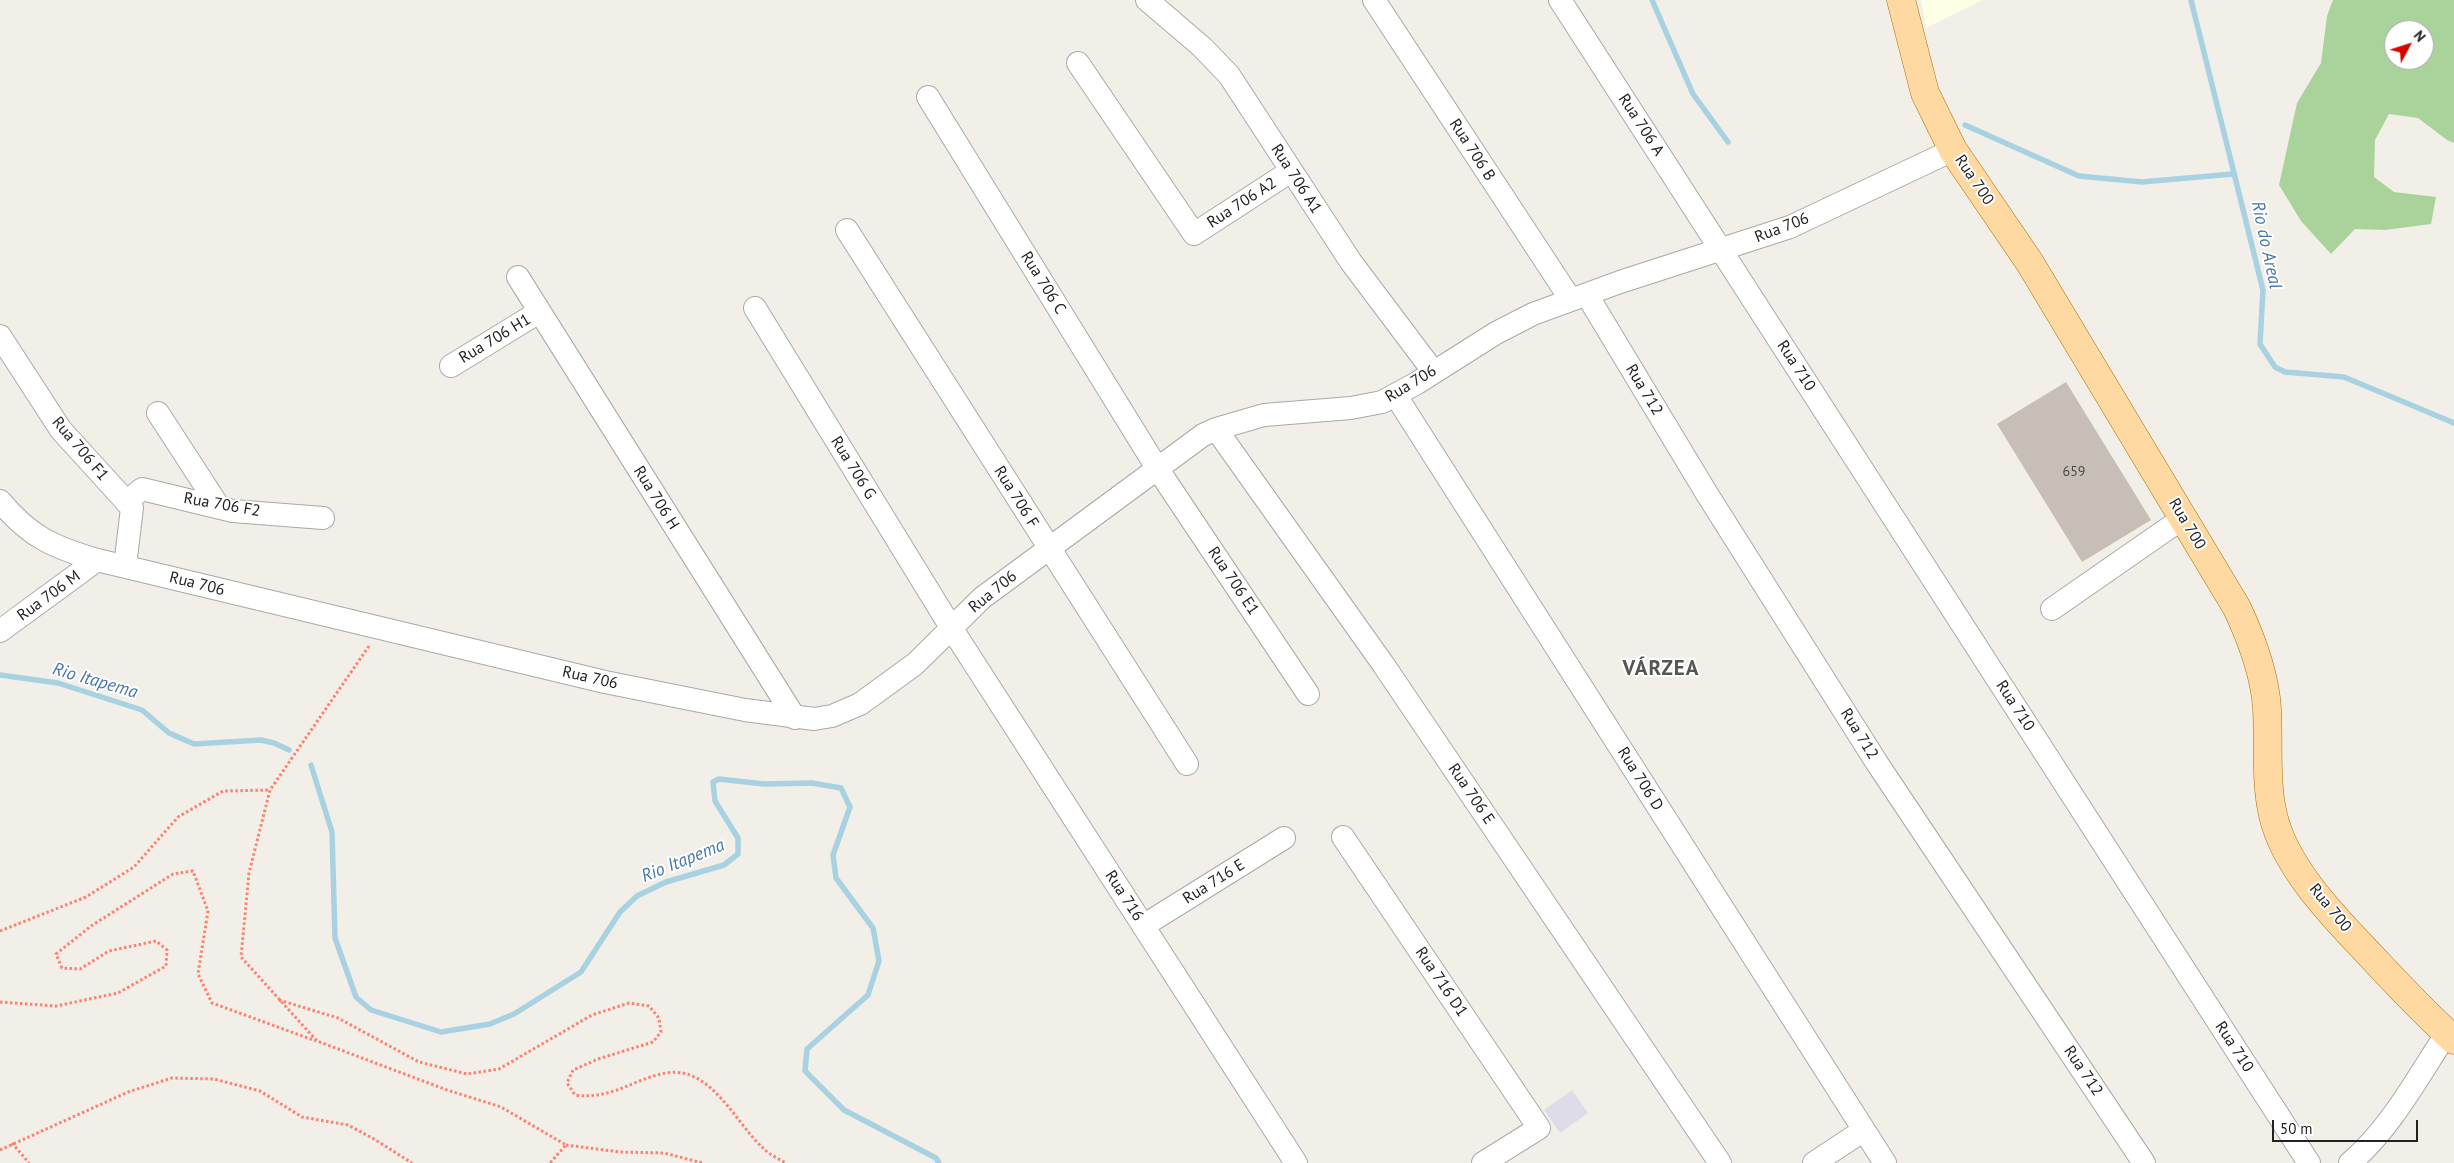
<!DOCTYPE html>
<html>
<head>
<meta charset="utf-8">
<style>
  body { margin:0 }
  #map { position:relative; width:2454px; height:1163px; overflow:hidden; background:#f2efe9; font-family:"PT Sans",sans-serif }
  canvas { display:block }
  .north { position:absolute; left:2384px; top:20px; width:50px; height:50px; box-sizing:border-box; background:#fff; border:1px solid #a7a7a7; border-radius:50%; rotate:50deg; font-size:14px; font-weight:700; line-height:20px; text-align:center; color:#222 }
  .north::after { content:''; display:block; margin:auto; width:18px; height:22px; background:#d40700; clip-path:polygon(50% 0,100% 100%,50% 72%,0 100%) }
  .scale { position:absolute; left:2272px; top:1120px; width:146px; height:22px; box-sizing:border-box; border:2px solid #222; border-top:0; padding-left:6px; font-size:15px; line-height:18px; white-space:nowrap; color:#222; -webkit-text-stroke:4px #fff; paint-order:stroke }
</style>
</head>
<body>
<div id="map">
<canvas width="2454" height="1163"></canvas>
<div class="north">N</div>
<div class="scale">50 m</div>
</div>
<script>
const ctx = document.querySelector('canvas').getContext('2d');
ctx.lineJoin = 'round';
function fill(path, color) {
  ctx.fillStyle = color;
  ctx.fill(path, 'evenodd');
}
function strokePath(path, color, width, dash) {
  ctx.strokeStyle = color;
  ctx.lineWidth = width;
  ctx.lineCap = dash ? 'butt' : 'round';
  ctx.setLineDash(dash || []);
  ctx.stroke(path);
}
function drawText(font, color, halo, rows, align = 'center') {
  ctx.font = font + ' "PT Sans",sans-serif';
  ctx.lineWidth = 4;
  ctx.setLineDash([]);
  ctx.textBaseline = 'middle';
  ctx.strokeStyle = halo;
  ctx.fillStyle = color;
  for (const [text, x, y, turn = 0] of rows) {
    ctx.save();
    ctx.translate(x, y);
    ctx.rotate((+turn || 0) * Math.PI / 180);
    ctx.textAlign = isNaN(turn) ? turn : align;
    if (halo) ctx.strokeText(text, 0, 0);
    ctx.fillText(text, 0, 0);
    ctx.restore();
  }
}
fill(new Path2D(`
  M1921 0H1983L1926 28Z`), '#feffe5');
fill(new Path2D(`
  M2333 0H2454V143L2447 140 2418 118 2389 114 2375 140 2374 177 2394 192 2436 197 2431 224 2385 230 2355 229 2331 254 2301 221 2279 185 2297 103 2321 63 2327 16ZM2394 30H2424V60H2394Z`), '#aad39c');
fill(new Path2D(`
  M1572 1090 1588 1113 1560 1133 1544 1110Z`), '#dddce8');
strokePath(new Path2D(`
  M1652 0 1693 94 1728 142
  M2191 0 2263 290 2260 344 2275 367 2285 372 2344 377 2454 423
  M1965 125 2079 176 2142 182 2233 174
  M0 675 58 683 142 710 169 733 194 744 261 740 274 743 289 750
  M311 765 332 832 335 938 356 997 371 1010 441 1032 490 1024 514 1014 581 972 620 912 637 896 666 882 724 865 738 854V838L715 801 713 782 719 779 764 784 812 783 841 788 850 807 833 855 836 878 873 928 879 961 868 995 807 1049 805 1071 844 1110 936 1158 939 1163`), '#a8d2e1', 5.5);
fill(new Path2D(`
  M2066 382 2151 520 2082 562 1997 424Z`), '#c7bfb7');
const minor = new Path2D(`
  M1147 0 1202 47 1229 75 1351 262 1433 371
  M1374 0 1571 300
  M1560 0 2309 1163
  M1078 63 1194 234 1291 171
  M928 97 1157 468 1308 694
  M847 230 1187 764
  M518 277 795 718
  M1587 295 1707 494 1877 763 2144 1163
  M755 308 952 629 1296 1163
  M0 336 61 430 132 508 125 566
  M451 366 539 312
  M1396 396 1885 1163
  M158 413 219 507
  M1216 429 1383 664 1720 1163
  M0 501C30 537 53 547 97 560L605 682 745 710 814 719 832 716 860 704 915 664 982 598 1203 435 1216 429 1264 415 1351 408 1382 402 1417 383 1496 333 1533 314 1620 282 1790 227 1953 150
  M126 502 142 489 233 511 323 518
  M2052 609 2183 518
  M0 631 97 560
  M1343 837 1539 1128 1483 1163
  M1143 926 1284 838
  M1814 1163 1864 1130
  M2350 1163C2391 1128 2417 1078 2447 1033`);
const major = new Path2D(`
  M1901 0 1925 93 1953 150 2030 263 2237 608C2252 640 2265 674 2267 709 2269 743 2265 781 2273 815 2285 868 2335 918 2371 956 2398 985 2425 1013 2454 1040`);
strokePath(minor, '#a9a9a9', 24);
strokePath(major, '#a07000', 29);
strokePath(new Path2D(`
  M369 646 270 790 249 873 241 957 317 1041 447 1090 501 1107 566 1145 550 1163
  M0 931 86 897 134 867 178 817 223 791 270 790
  M279 1000 338 1018 419 1062 467 1074 499 1069 592 1015 629 1003 649 1006 659 1018 661 1032 653 1042 598 1059 573 1070 567 1083 575 1095C612 1100 633 1079 666 1073 711 1065 736 1124 764 1149 770 1155 779 1159 786 1163
  M0 1002 56 1006 118 993 166 966 167 950 156 941 109 951 80 969 62 968 56 954 91 926 173 874 193 871 208 911 198 974 212 1003 316 1041
  M12 1143 29 1163
  M566 1145 620 1152 664 1153 703 1163
  M0 1150 128 1092 172 1078 214 1079 260 1091 302 1117 348 1125 374 1139 412 1163`), '#ff816d', 3, [2.5, 2.5]);
strokePath(minor, '#fff', 22);
strokePath(major, '#ffd9a1', 28);
drawText('14px', '#4b4947', null, [
  ["659",2074,472]
]);
drawText('16px', '#222', '#fff', [
  ["Rua 706 A",1641,125,57],
  ["Rua 706 B",1472,150,57],
  ["Rua 706 A1",1296,179,57],
  ["Rua 700",1974,180,56],
  ["Rua 706 A2",1242,203,-33],
  ["Rua 706",1782,228,-21],
  ["Rua 706 C",1043,283,58],
  ["Rua 706 H1",495,339,-31],
  ["Rua 710",1796,366,57],
  ["Rua 706",1411,384,-31],
  ["Rua 712",1644,390,59],
  ["Rua 706 F1",80,449,50],
  ["Rua 706 G",853,468,58],
  ["Rua 706 F",1016,497,58],
  ["Rua 706 H",656,498,58],
  ["Rua 706 F2",222,505,10],
  ["Rua 700",2187,524,59],
  ["Rua 706 E1",1233,581,56],
  ["Rua 706",197,584,14],
  ["Rua 706",993,592,-39],
  ["Rua 706 M",49,596,-36],
  ["Rua 706",590,678,13],
  ["Rua 710",2015,706,57],
  ["Rua 712",1859,734,58],
  ["Rua 706 D",1640,779,58],
  ["Rua 706 E",1471,794,56],
  ["Rua 716 E",1214,882,-32],
  ["Rua 716",1124,896,57],
  ["Rua 700",2330,908,51],
  ["Rua 716 D1",1441,982,56],
  ["Rua 710",2234,1047,57],
  ["Rua 712",2083,1071,56]
]);
drawText('italic 18px', '#4677af', '#fff', [
  ["Rio do Areal",2266,245,78],
  ["Rio Itapema",95,681,16],
  ["Rio Itapema",683,861,-22]
]);
ctx.letterSpacing = '1px';
drawText('bold 21px', '#555', '#fff', [
  ["VÁRZEA",1661,669]
]);
ctx.letterSpacing = '0px';
</script>
</body>
</html>
